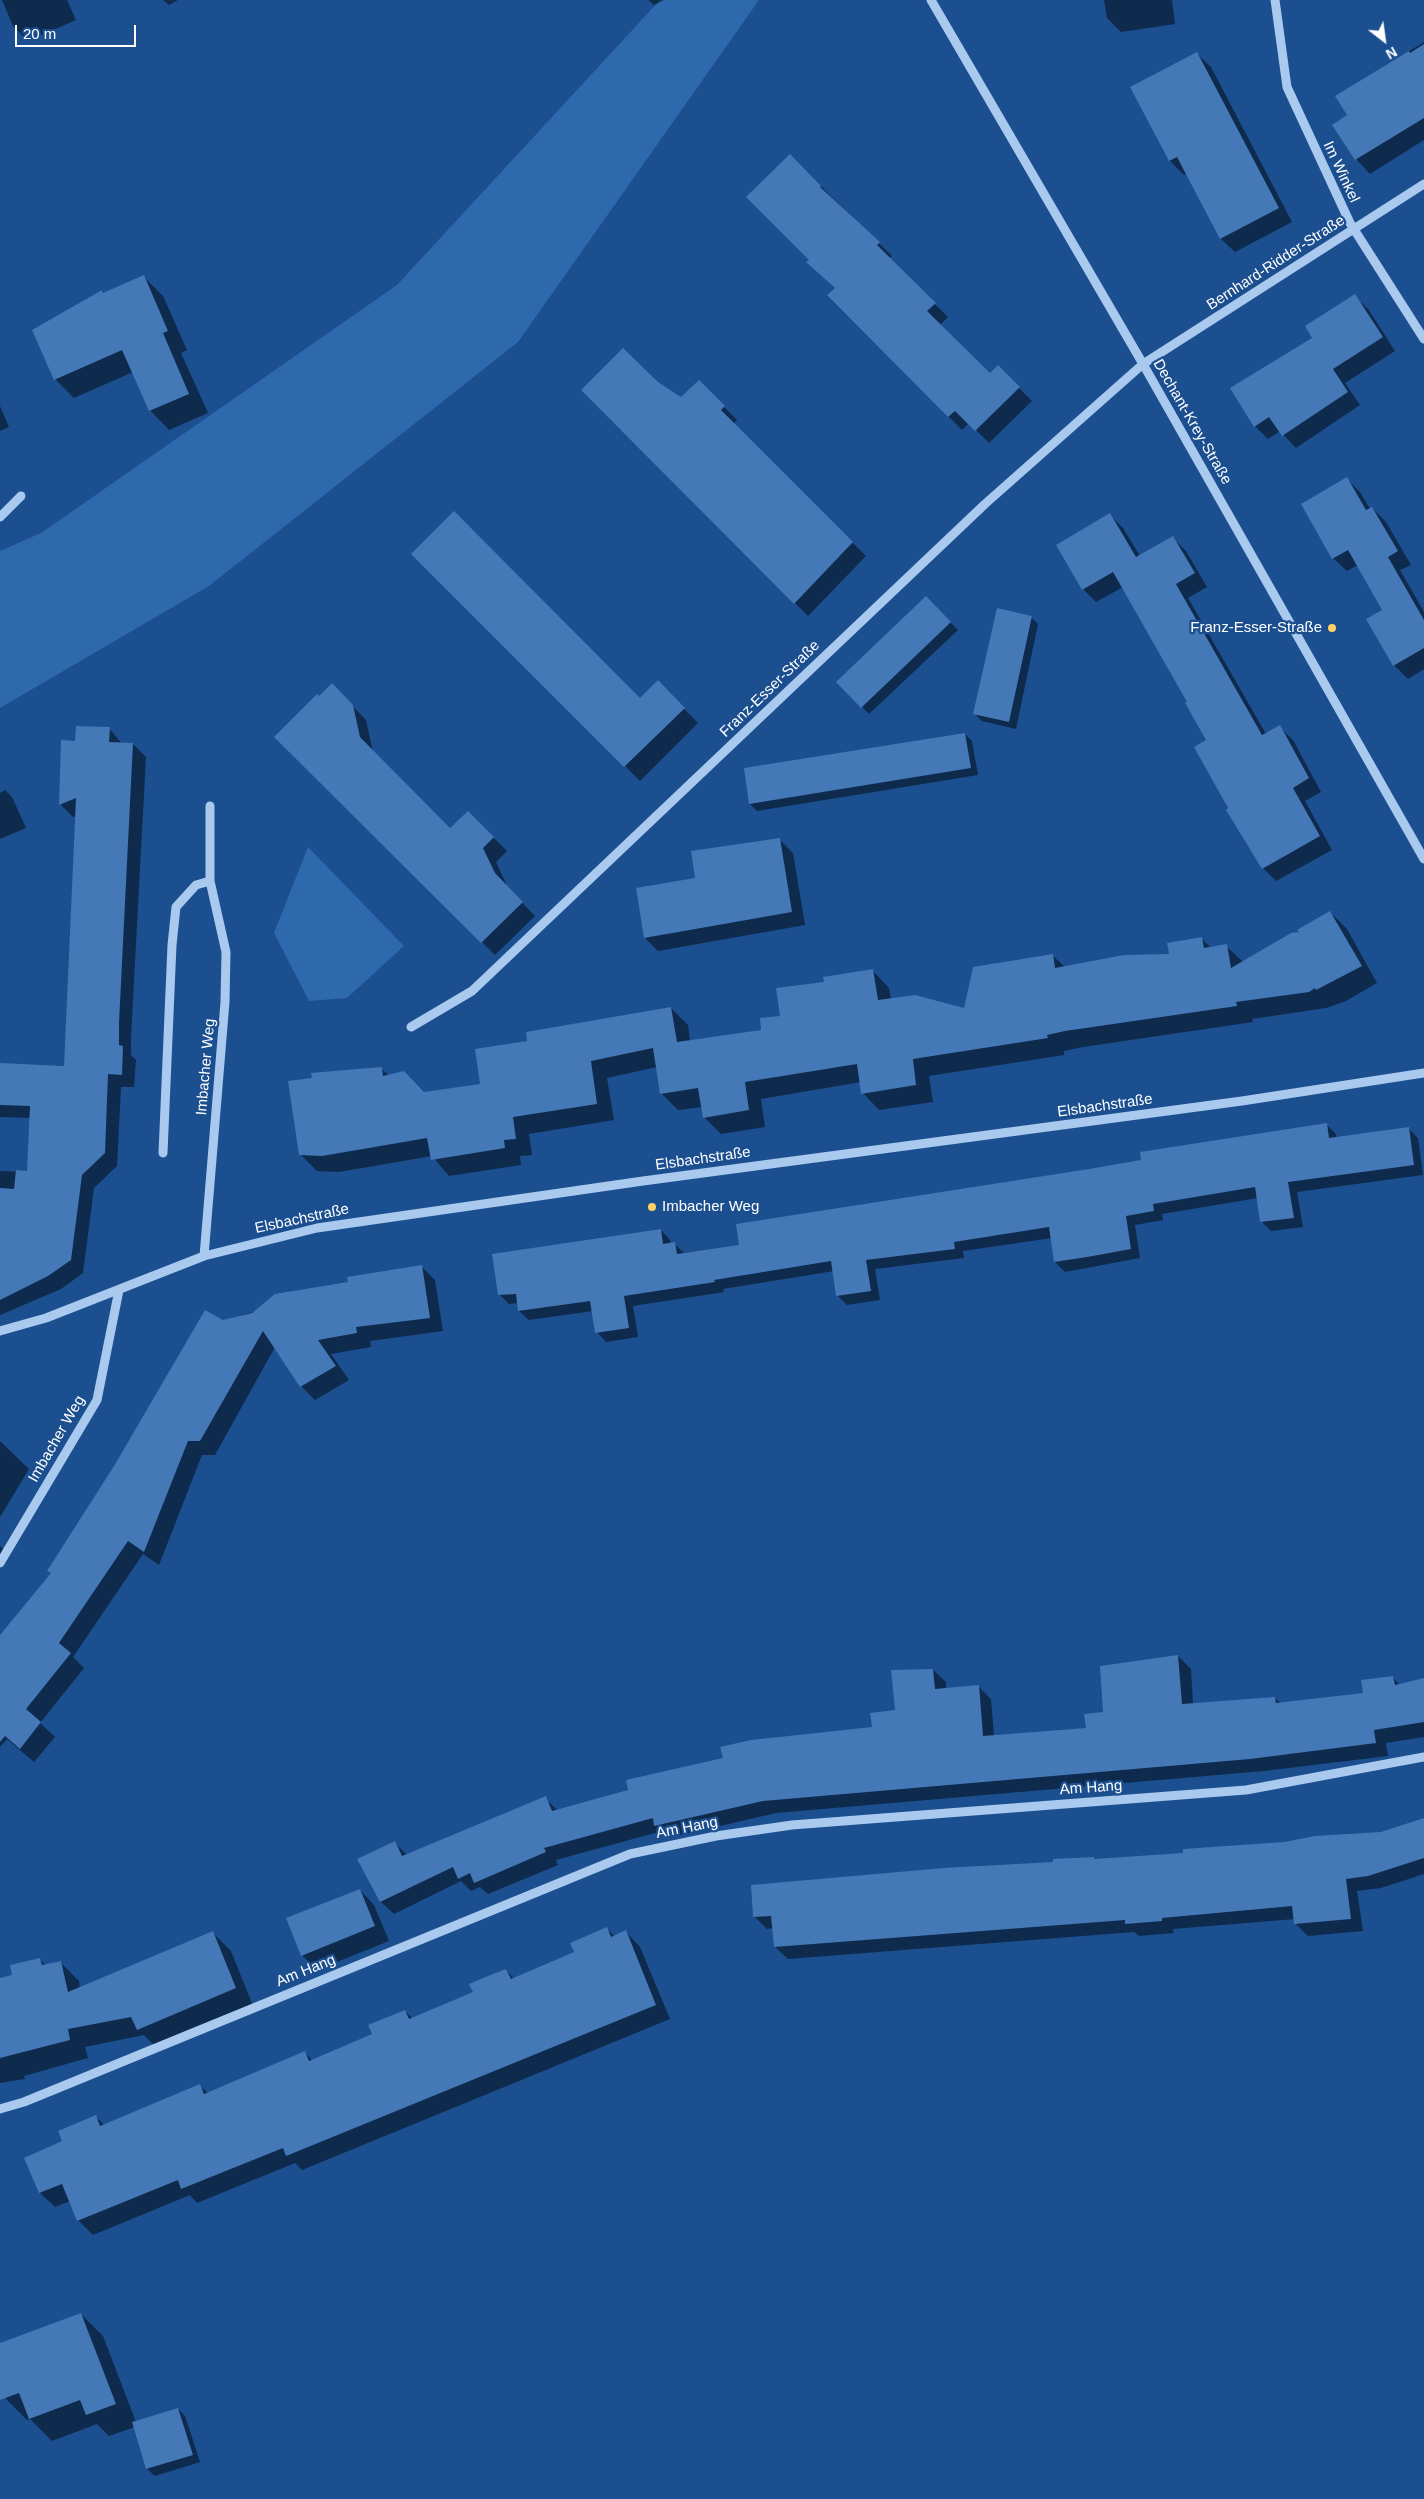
<!DOCTYPE html>
<html>
<head>
<meta charset="utf-8">
<style>
  body { margin:0 }
  #map { position:relative; width:1424px; height:2499px; overflow:hidden; background:#1b4f8f; font-family:Helvetica,sans-serif }
  canvas { display:block }
  .north { position:absolute; left:1359px; top:15px; width:50px; height:50px; -webkit-text-stroke:4px #1b4f8f; paint-order:stroke; rotate:150deg; font-size:14px; font-weight:700; line-height:20px; text-align:center; color:#fff }
  .north::after { content:''; display:block; margin:auto; width:18px; height:22px; background:#fff; clip-path:polygon(50% 0,100% 100%,50% 72%,0 100%) }
  .scale { position:absolute; left:15px; top:25px; width:121px; height:22px; box-sizing:border-box; border:2px solid #fff; border-top:0; padding-left:6px; font-size:15px; line-height:18px; white-space:nowrap; color:#fff; -webkit-text-stroke:4px #1b4f8f; paint-order:stroke }
</style>
</head>
<body>
<div id="map">
<canvas width="1424" height="2499"></canvas>
<div class="north">N</div>
<div class="scale">20 m</div>
</div>
<script>
const ctx = document.querySelector('canvas').getContext('2d');
ctx.lineJoin = 'round';
function fill(path, color) {
  ctx.fillStyle = color;
  ctx.fill(path, 'evenodd');
}
function strokePath(path, color, width, dash) {
  ctx.strokeStyle = color;
  ctx.lineWidth = width;
  ctx.lineCap = dash ? 'butt' : 'round';
  ctx.setLineDash(dash || []);
  ctx.stroke(path);
}
function drawText(font, color, halo, rows, align = 'center') {
  ctx.font = font + ' Helvetica,sans-serif';
  ctx.lineWidth = 4.5;
  ctx.setLineDash([]);
  ctx.textBaseline = 'middle';
  ctx.strokeStyle = halo;
  ctx.fillStyle = color;
  for (const [text, x, y, turn = 0] of rows) {
    ctx.save();
    ctx.translate(x, y);
    ctx.rotate((+turn || 0) * Math.PI / 180);
    ctx.textAlign = isNaN(turn) ? turn : align;
    if (halo) ctx.strokeText(text, 0, 0);
    ctx.fillText(text, 0, 0);
    ctx.restore();
  }
}
fill(new Path2D(`
  M660 0H759L518 342 209 586 0 708V551L41 533 397 285Z
  M308 847 404 946 347 998 309 1001 274 933Z`), '#2e69ad');
fill(new Path2D(`
  M2 0H67L76 20 28 41 13 26Z
  M163 0H178L169 5Z
  M648 0H664L654 5Z
  M1104 0H1172L1175 24 1121 32 1107 18Z
  M1424 42V140L1370 174 1356 159 1349 115 1337 96Z
  M1197 54 1211 67 1292 222 1235 252 1221 239 1187 173 1184 175 1170 161 1132 87Z
  M790 156 892 256 889 259 948 317 940 325 990 375 998 367 1032 401 989 443 969 423 962 430 828 295 836 289 810 260Z
  M144 277 163 296 187 350 181 353 208 413 169 430 150 410 133 372 74 398 55 379 102 291 104 294Z
  M1354 296 1368 309 1395 351 1345 383 1360 405 1296 448 1280 431 1268 439 1255 426 1314 339Z
  M699 382 737 420 733 424 866 556 808 616 582 390 677 403Z
  M0 406 9 427 0 431Z
  M1347 479 1360 492 1370 509 1372 508 1386 522 1411 565 1400 570 1424 612V669L1408 679 1394 665 1384 610 1358 565 1347 571 1333 558Z
  M1110 515 1123 528 1140 556 1172 537 1186 551 1207 587 1188 598 1266 734 1279 727 1293 740 1321 792 1305 801 1332 850 1276 881 1263 868 1246 843 1196 747 1208 740 1189 702 1123 587 1096 602 1083 589Z
  M413 554 640 699 658 682 698 723 640 781Z
  M926 598 958 630 869 714 838 682Z
  M1031 617 1038 624 1016 729 982 721 974 713Z
  M332 685 366 720 373 752 450 830 468 813 507 851 496 862 508 888 535 916 495 955 276 737Z
  M109 728 122 744H133L146 757 131 1037V1055L136 1060 134 1087H121L117 1166 94 1188 83 1273 61 1289 0 1315V1171L28 1172 31 1118 0 1117V1064L65 1067 76 816 73 817 60 804 76 742Z
  M965 734 972 741 978 775 757 811 750 804Z
  M5 790 12 797 26 828 0 839V793Z
  M780 840 793 853 805 925 658 951 645 938 697 879Z
  M1330 912 1347 929 1377 983 1346 1001 1326 1008 1252 1019 1253 1022 1083 1047 1064 1051V1055L929 1076 933 1102 879 1110 863 1093 861 1082 761 1099 765 1127 721 1134 704 1117 702 1107 678 1110 661 1093 657 1067 607 1078 614 1120 529 1134 532 1155 520 1156 521 1165 449 1176 432 1156 339 1172 317 1171 300 1154 381 1068 389 1076 424 1093 482 1085 529 1042 671 1008 688 1025 690 1042 763 1031 825 983 873 971 889 988 891 1000 965 1009 1053 956 1065 967 1170 955 1202 939 1211 948 1226 946 1243 962 1301 933Z
  M1327 1125 1336 1134 1337 1138 1408 1128 1418 1138 1423 1175 1297 1192 1303 1227 1271 1231 1261 1221 1258 1198 1162 1214 1163 1220 1135 1225 1140 1258 1065 1272 1055 1262 1052 1238 963 1251 964 1258 875 1269 880 1300 847 1305 838 1296 834 1271 723 1289 724 1292 633 1306 638 1337 606 1342 597 1332 593 1311 529 1320 519 1311 518 1303 509 1304 499 1294 661 1230 670 1240 671 1244H675L684 1253 741 1246 1142 1161Z
  M421 1266 435 1280 443 1331 370 1341 371 1347 331 1354 349 1380 315 1400 301 1386 275 1347 215 1455H202L159 1565 143 1554 73 1657 84 1668 40 1723 55 1737 34 1762 7 1739 0 1747V1637L52 1574 223 1321 350 1283Z
  M0 1441 29 1469 0 1517Z
  M0 1546 3 1549 0 1554Z
  M1178 1656 1191 1669 1193 1704 1275 1698 1281 1704 1364 1694 1392 1677 1400 1685 1424 1679V1737L1386 1743 1388 1756 1264 1771 776 1813 668 1838 662 1831 556 1860 558 1865 488 1894 480 1887 471 1891 461 1881 394 1914 381 1902 359 1859 394 1842 407 1855 545 1798 558 1811 873 1728 897 1712 933 1670 946 1682V1689L978 1686 991 1699 994 1736 1088 1730 1105 1713Z
  M1424 1819V1874L1381 1888 1357 1891 1363 1931 1308 1936 1296 1924 1295 1919 1173 1929 1174 1933 1139 1936 1134 1932 788 1959 775 1947 774 1928 767 1929 754 1916 1054 1863 1093 1858 1095 1860 1185 1854 1381 1833Z
  M360 1890 374 1905 389 1941 317 1970 302 1955Z
  M607 1929 615 1937 626 1932 640 1947 670 2019 302 2170 295 2163 197 2203 190 2195 93 2235 78 2220 70 2201 55 2207 40 2193 26 2158 63 2142 96 2117 105 2126 200 2086 208 2093 304 2052 313 2061 374 2035 405 2011 413 2019 474 1993 506 1970 514 1979 576 1953Z
  M213 1933 231 1951 253 2006 156 2047 144 2035 85 2047 88 2058 24 2076 25 2079 0 2083V1979L14 1976 40 1959 46 1966 61 1963 79 1981 80 1989Z
  M81 2314 103 2336 136 2422 178 2409 185 2416 200 2462 155 2476 147 2469 135 2427 109 2436 97 2424 52 2441 30 2419 27 2420 5 2398 0 2387V2344Z`), '#0007');
fill(new Path2D(`
  M1424 44V118L1355 160 1332 125 1347 115 1335 96 1409 51 1410 53Z
  M1197 52 1279 208 1220 239 1177 157 1169 161 1130 87Z
  M790 154 821 186 820 187 880 242 877 245 936 303 927 311 990 373 998 365 1020 387 975 431 955 411 948 417 827 295 835 288 806 262 809 260 746 197Z
  M144 275 168 331 163 333 189 394 149 411 122 350 54 380 32 330 102 290 103 293Z
  M1355 294 1383 337 1333 369 1348 392 1282 436 1269 417 1254 427 1230 388 1312 338 1305 326Z
  M623 348 658 382 681 397 699 380 725 406 721 410 853 542 794 604 581 390Z
  M1347 477 1366 510 1372 507 1398 551 1388 557 1424 620V648L1393 666 1366 619 1382 610 1348 550 1332 559 1301 504Z
  M454 511 640 698 658 680 685 708 624 767 411 554Z
  M1110 513 1136 557 1173 536 1195 573 1176 584 1262 735 1280 725 1309 778 1293 788 1320 836 1262 869 1226 810 1228 808 1194 747 1206 740 1185 703 1187 702 1113 572 1082 590 1056 545Z
  M926 596 951 622 861 708 836 682Z
  M997 608 1032 616 1009 722 973 714Z
  M332 683 353 705 360 737 450 828 468 811 494 837 483 848 495 873 523 902 481 943 274 737 317 694 319 696Z
  M76 726 110 727 109 742 133 743 119 1023V1045L123 1046 122 1075 108 1074 105 1153 82 1175 71 1260 48 1276 0 1300V1188L14 1189 16 1170 27 1171 30 1106 0 1105V1063L64 1066 76 798 59 805 61 740 75 741Z
  M965 733 971 768 749 804 744 768Z
  M780 838 792 912 644 938 636 888 695 878 691 851Z
  M1330 911 1362 966 1316 990 1315 988 1309 992 1236 1002 1237 1006 1065 1031 1047 1035 1048 1038 913 1059 916 1085 861 1094 857 1064 745 1082 749 1110 703 1118 698 1088 660 1094 653 1048 591 1061 597 1104 513 1117 516 1139 504 1140 505 1148 431 1160 427 1138 322 1156 299 1155 288 1081 312 1078 311 1073 382 1067 383 1076 404 1071 424 1092 480 1084 475 1049 527 1041 526 1032 671 1007 677 1042 761 1030 760 1018 780 1016 776 988 824 982 823 977 873 969 878 1000 915 995 964 1008 973 967 1053 954 1055 968 1124 955 1169 954 1167 943 1202 937 1204 948 1227 944 1231 968 1291 933 1299 932 1297 930Z
  M1327 1123 1329 1138 1409 1127 1414 1165 1288 1182 1294 1218 1260 1222 1255 1187 1153 1204 1154 1211 1126 1216 1131 1249 1087 1257 1054 1262 1049 1227 954 1242 955 1249 866 1260 871 1291 836 1296 831 1261 714 1280 715 1282 624 1296 629 1328 595 1333 590 1301 518 1311 516 1294 498 1295 492 1254 661 1229 663 1244 675 1242 677 1254 739 1245 736 1224 1089 1169 1141 1160 1140 1152Z
  M422 1265 430 1318 356 1327 357 1333 318 1340 336 1366 300 1387 263 1331 200 1441H188L144 1552 128 1541 59 1643 71 1653 26 1709 41 1722 20 1749 5 1736 0 1742V1635L51 1573 47 1571 114 1466 205 1310 223 1320 252 1313 275 1294 348 1282 347 1277Z
  M1178 1655 1182 1704 1275 1697 1276 1703 1363 1693 1361 1680 1393 1676 1395 1685 1424 1678V1722L1374 1730 1376 1743 1250 1759 763 1801 654 1826 653 1818 544 1848 546 1852 474 1883 470 1873 458 1879 453 1867 380 1902 357 1859 395 1841 402 1856 546 1796 552 1811 628 1790 626 1780 723 1758 720 1747 751 1740 872 1727 870 1713 895 1710 891 1670 933 1669 935 1689 979 1685 983 1736 1086 1728 1084 1714 1103 1712 1100 1666Z
  M1424 1818V1858L1368 1876 1346 1879 1351 1919 1294 1924 1292 1906 1162 1918V1921L1125 1924V1920L774 1947 771 1916 753 1917 751 1885 944 1868 1053 1862V1859L1073 1858 1094 1857V1859L1183 1853V1849L1284 1842 1315 1836 1381 1832Z
  M360 1889 375 1926 301 1956 286 1918Z
  M607 1927 611 1937 626 1930 656 2005 286 2156 283 2148 181 2189 178 2180 77 2221 62 2184 39 2193 24 2158 62 2141 58 2131 96 2115 100 2126 200 2084 204 2094 305 2051 309 2061 372 2034 368 2025 405 2010 409 2019 473 1992 469 1984 488 1976 506 1969 511 1979 574 1952 570 1943Z
  M213 1931 236 1988 137 2030 131 2017 68 2029 70 2040 0 2058V1978L12 1975 10 1965 40 1958 42 1965 61 1961 68 1992Z
  M81 2313 116 2404 86 2415 80 2400 29 2419 19 2393 0 2400V2343Z
  M178 2408 193 2455 146 2469 132 2422Z`), '#4478b7');
strokePath(new Path2D(`
  M931 0 1143 364 1424 859
  M1275 0 1287 87 1350 223 1424 339
  M0 517 21 496
  M411 1027 472 991 985 504 1143 364 1424 184
  M163 1153 172 945 176 907 196 885 210 881
  M204 1256 225 1002 226 952 210 881V806
  M0 1331 46 1318 204 1256 317 1228 643 1181 1242 1101 1424 1073
  M0 1563 97 1400 119 1290
  M0 2109 24 2102 630 1854 716 1836 792 1825 1246 1790 1424 1757`), '#a9c9ee', 9);
for (const [x, y, r, color] of [
  [1332,628,5,"#ffd166"],
  [652,1207,5,"#ffd166"]
]) {
  const dot = new Path2D();
  dot.arc(x, y, r, 0, 2 * Math.PI);
  ctx.fillStyle = color;
  ctx.fill(dot);
  strokePath(dot, '#1b4f8f', 2);
}
drawText('15px', '#fff', '#1b4f8f', [
  ["Im Winkel",1341,172,65],
  ["Bernhard-Ridder-Straße",1276,263,-33],
  ["Dechant-Krey-Straße",1192,422,60],
  ["Franz-Esser-Straße",770,689,-44],
  ["Imbacher Weg",206,1067,-85],
  ["Elsbachstraße",1105,1106,-8],
  ["Elsbachstraße",703,1159,-8],
  ["Elsbachstraße",302,1219,-12],
  ["Imbacher Weg",57,1439,-60],
  ["Am Hang",1091,1788,-4],
  ["Am Hang",687,1828,-11],
  ["Am Hang",306,1971,-22]
]);
drawText('15px', '#fff', '#1b4f8f', [
  ["Franz-Esser-Straße",1322,628],
  ["Imbacher Weg",662,1207,"left"]
], 'right');
</script>
</body>
</html>
